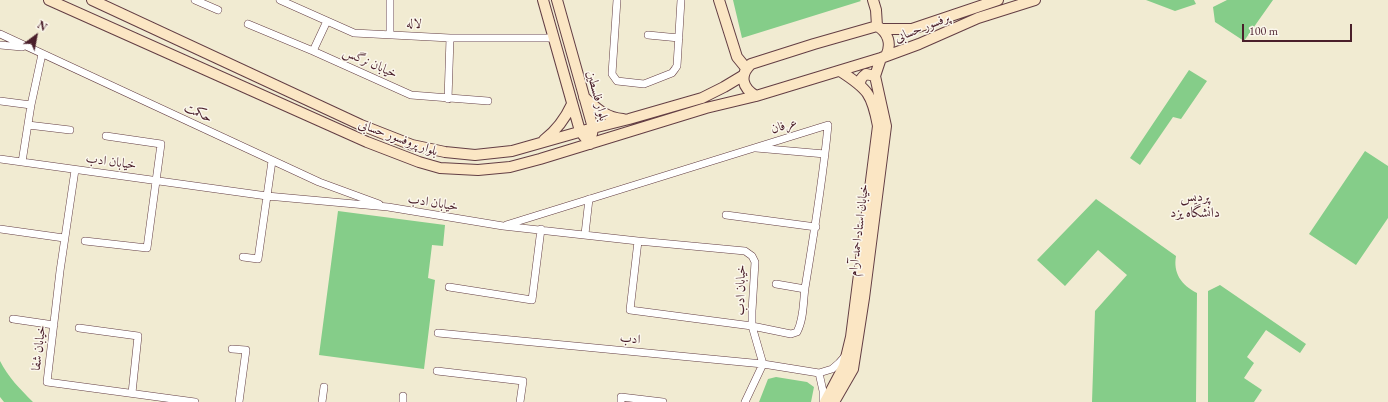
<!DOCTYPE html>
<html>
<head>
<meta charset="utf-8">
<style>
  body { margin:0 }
  #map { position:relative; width:1388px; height:402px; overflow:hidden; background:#f1ebd2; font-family:"EB Garamond",serif }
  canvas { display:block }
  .north { position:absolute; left:16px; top:16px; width:40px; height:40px; -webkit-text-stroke:3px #fbf7ec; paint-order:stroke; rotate:32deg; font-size:11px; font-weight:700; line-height:16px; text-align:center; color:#4a1f2b }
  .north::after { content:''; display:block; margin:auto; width:14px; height:18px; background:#4a1f2b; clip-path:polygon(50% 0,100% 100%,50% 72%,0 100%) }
  .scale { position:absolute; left:1242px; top:24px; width:110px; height:18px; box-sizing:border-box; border:2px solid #4a1f2b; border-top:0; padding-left:5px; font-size:12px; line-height:14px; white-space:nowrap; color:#4a1f2b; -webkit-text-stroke:3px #fbf7ec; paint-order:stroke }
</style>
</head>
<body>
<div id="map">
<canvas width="1388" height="402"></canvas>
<div class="north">N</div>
<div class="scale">100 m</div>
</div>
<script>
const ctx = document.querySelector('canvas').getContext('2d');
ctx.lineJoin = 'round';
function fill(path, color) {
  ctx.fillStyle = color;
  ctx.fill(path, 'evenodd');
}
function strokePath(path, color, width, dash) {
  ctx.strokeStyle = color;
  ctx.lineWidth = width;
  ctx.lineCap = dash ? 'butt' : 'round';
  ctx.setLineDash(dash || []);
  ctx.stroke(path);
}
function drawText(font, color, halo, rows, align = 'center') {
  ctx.font = font + ' "EB Garamond",Amiri,serif';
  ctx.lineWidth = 3;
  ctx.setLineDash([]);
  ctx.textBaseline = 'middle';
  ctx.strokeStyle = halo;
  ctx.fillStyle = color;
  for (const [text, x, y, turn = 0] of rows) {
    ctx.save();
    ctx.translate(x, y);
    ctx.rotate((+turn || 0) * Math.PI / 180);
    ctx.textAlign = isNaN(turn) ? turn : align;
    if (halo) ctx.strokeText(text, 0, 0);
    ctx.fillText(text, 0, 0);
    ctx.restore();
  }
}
fill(new Path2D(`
  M733 0H860L861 1 742 38Z
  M1146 0H1194L1196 4 1175 11Z
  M1227 0H1273L1244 41 1215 22 1213 7Z
  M1189 70 1207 81 1181 119 1173 117 1140 165 1130 158Z
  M1365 151 1388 166V218L1356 265 1309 234Z
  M1096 199 1176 256C1173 273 1181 285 1197 293L1196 402H1092L1095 311 1127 275 1098 250 1065 286 1037 260Z
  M338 211 445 225 443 246 432 245 428 278 435 280 424 369 319 355Z
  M1220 285 1306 344 1300 353 1266 330 1247 357 1254 363 1244 378 1262 390 1254 402H1208V291Z
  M0 361C8 377 20 389 33 402H4L0 397Z
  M776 377 807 382 814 387 811 402H759L768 379Z`), '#85cd89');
const minor = new Path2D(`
  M195 0 218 10
  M280 0 354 33 450 38H553
  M617 0 612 74 617 81 644 84 672 73 675 69 677 66 681 0
  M248 24 313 51 411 95 488 101
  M0 34 319 182 379 204
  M390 35V0
  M648 35 679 38
  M0 45 22 47
  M313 51 327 21
  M448 99 450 38
  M0 101 31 105
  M28 125 70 130
  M756 148 825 154
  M0 159 267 196 388 207 503 226 638 241 745 251 752 256 755 262 752 311V326L763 364 745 402
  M22 162 31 105 42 54
  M75 170 60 271 47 382 195 402
  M726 215 816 227
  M506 225 828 125C823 180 814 234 805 288 803 302 804 319 797 332L791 334 752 326 630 310 638 241
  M0 229 64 238
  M585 234 589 199
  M85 241 147 248 161 144 106 136
  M243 257 258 259 272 161
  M776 284 805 289
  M449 287 532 300 541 229
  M13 319 54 325
  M79 328 138 336 132 393
  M438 333 763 364 819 373 832 369 839 363 846 355
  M232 349 246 350 239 402
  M437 371 523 381 520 402
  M819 373 823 391V402
  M322 402 324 387
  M403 402V396
  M621 402V397L663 402`);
const secondary = new Path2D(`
  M49 0 367 142 419 162 440 168 478 170 510 167 540 159 706 108 756 96
  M92 0 361 125 412 145 445 152 475 155 512 151 593 128 629 119 702 98 724 87 744 75
  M543 0 580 131 590 144
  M557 0 593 128 592 134
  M719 0 737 57 746 68
  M873 0 876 10 877 26
  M882 29H912L998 0
  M886 56C892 44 888 32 877 26L814 44 751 64C739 75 742 88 756 96L881 58 919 44 978 18 1035 0
  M860 85C860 79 862 77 866 74L875 76
  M584 97C596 108 606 118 623 119
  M544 140C557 130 565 119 572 104
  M825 402 844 366 851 337 878 126C872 94 868 89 840 71
  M834 402 853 369 864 298 886 126 875 76 881 58`);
strokePath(minor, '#633e44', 8);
strokePath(secondary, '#633e44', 12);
strokePath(minor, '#fff', 7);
strokePath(secondary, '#fbe6c4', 10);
drawText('13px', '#4a1f2b', '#fbf7ec', [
  ["لاله",414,24,3],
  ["پرفسور حسابی",922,28,-22],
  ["خیابان نرگس",370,63,24],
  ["بلوار فلسطین",597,96,75],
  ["حکمت",198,113,25],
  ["عرفان",784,126,-17],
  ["بلوار پروفسور حسابی",398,138,20],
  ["خیابان ادب",111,162,8],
  ["خیابان ادب",433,203,9],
  ["خیابان استاد احمد آرام",859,230,-83],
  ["خیابان ادب",741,290,-89],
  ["ادب",630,339,5],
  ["خیابان شفا",39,348,-83]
]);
drawText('14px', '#4a1f2b', '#fbf7ec', [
  ["پردیس",1195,197],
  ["دانشگاه یزد",1195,213]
]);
</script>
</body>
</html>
